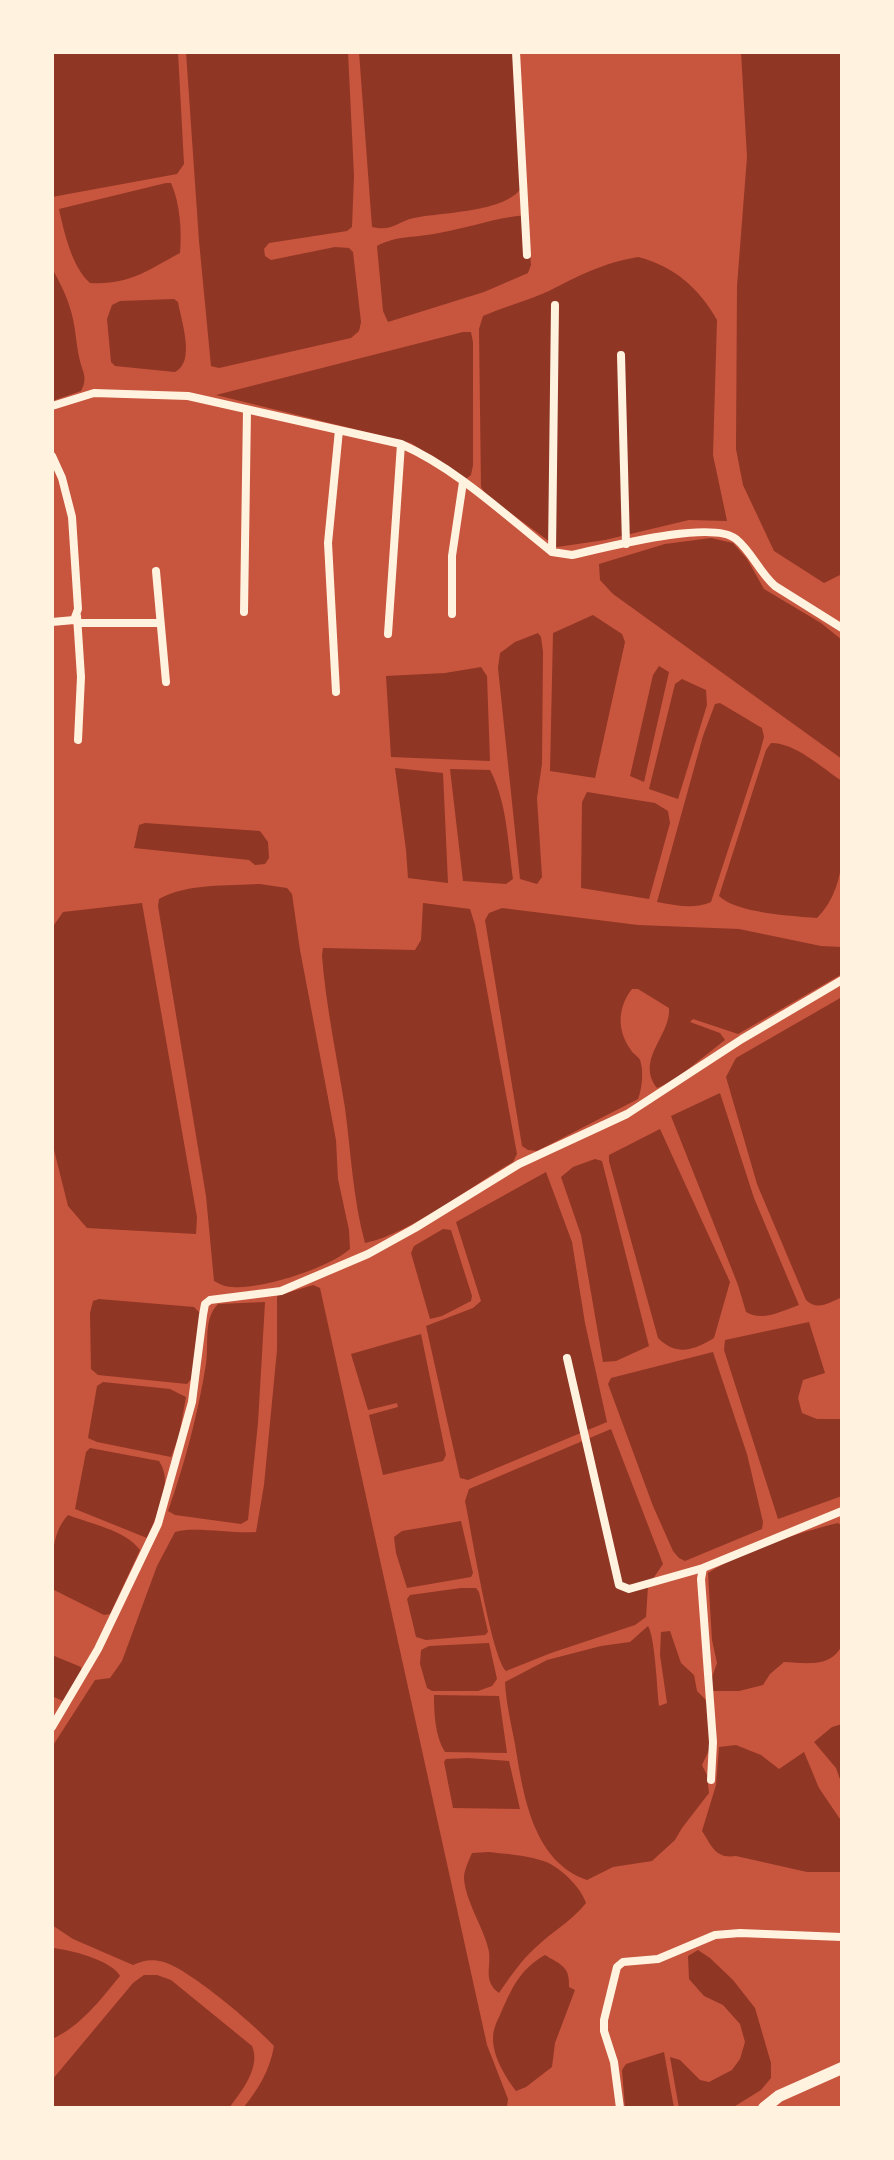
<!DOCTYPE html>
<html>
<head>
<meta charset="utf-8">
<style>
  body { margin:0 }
  #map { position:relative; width:894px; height:2160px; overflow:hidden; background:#c8553d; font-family:Roboto,sans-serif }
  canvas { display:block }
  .frame { position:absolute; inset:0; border:54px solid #fff3e0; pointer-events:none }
</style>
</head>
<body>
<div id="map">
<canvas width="894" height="2160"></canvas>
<div class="frame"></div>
</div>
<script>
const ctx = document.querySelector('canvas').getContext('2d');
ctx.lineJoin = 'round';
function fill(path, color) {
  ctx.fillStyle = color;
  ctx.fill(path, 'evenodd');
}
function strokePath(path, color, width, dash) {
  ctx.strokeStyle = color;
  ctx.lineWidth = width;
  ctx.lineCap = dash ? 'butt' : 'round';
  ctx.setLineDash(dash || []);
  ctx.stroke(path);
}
fill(new Path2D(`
  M52 52H178L184 164 177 174 52 197Z
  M186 52H348L354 176 352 227 347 231 269 243 264 249 265 256 271 260 335 247 349 248 353 252 361 322 359 331 351 338 219 368 211 366 199 241Z
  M359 52H516L522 187C506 213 441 212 414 218 396 222 392 232 372 227Z
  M741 52H842V574L824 583 774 551 743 485 736 449 737 286 747 157Z
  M166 183H171C180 203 182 231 180 253 146 271 130 285 90 283 72 267 64 232 59 209Z
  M527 215 531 265 528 273 484 292 388 322 383 311 377 246C397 235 417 238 439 233 469 228 496 217 527 215Z
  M638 257C674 266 699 288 717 320L713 455 727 521 689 520 605 540 557 547 486 495 481 487 479 329 483 316C504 307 529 300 549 291 580 275 603 263 638 257Z
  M52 268C60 283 68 298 72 315 76 330 76 346 80 361 83 373 88 378 81 391L52 401Z
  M174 299 178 302C181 320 196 362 175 372L115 366 111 362 107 319 112 305 120 301Z
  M463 332H471L473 342V465L471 475 466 479 411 443 216 395Z
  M711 538 733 543 747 559 764 589 821 623 842 640V759L613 594 600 580 599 564 665 544Z
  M593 615 622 634 625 642 595 778 550 771 553 633Z
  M538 633 541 637 543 652 542 764 537 798 542 877 537 884 520 879 498 668 500 653 515 642Z
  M659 666 669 672 644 782 630 776 653 675Z
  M481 667 487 676 490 761 391 757 386 676 445 673Z
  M682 679 706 690 707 705 678 799 649 789 675 684Z
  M720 703 762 728 764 737 760 752 711 902C694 910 675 905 657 902L703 736 715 704Z
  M771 743C796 743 822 768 842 781 842 827 852 883 817 918 792 916 736 913 719 896L766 750Z
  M395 768 443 773 448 883 408 878 406 850Z
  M450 769 490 770C507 802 508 843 513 879L506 884 463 881Z
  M587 792 655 803 668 811 670 823 649 899 581 888 582 802Z
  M145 823 260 831 268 842 269 858 265 864 255 865 249 860 134 848 139 825Z
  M260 884 287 888 292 894 300 950 336 1140 338 1179 349 1230 350 1249C329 1268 260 1290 232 1287 225 1287 220 1284 214 1281L206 1196 158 906 159 899C188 883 228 886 260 884Z
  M142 903 197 1217 196 1234 87 1228 68 1206 54 1150 52 928 63 912Z
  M423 903 470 909 475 925 517 1154 513 1162C470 1186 412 1233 365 1243 353 1199 351 1153 345 1108 337 1057 326 1007 322 956L323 948 415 950 421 940Z
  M502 908 638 925 739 929 821 946 842 947V974L738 1034 693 1019 690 1022 720 1033 725 1040 673 1081 657 1088C635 1059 671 1036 669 1008L638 989H632C617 1008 617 1031 631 1050 633 1054 638 1056 640 1060 644 1071 642 1089 638 1099L537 1151 528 1150 522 1146 485 920 489 913Z
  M842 997V1297C829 1303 817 1311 806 1300L757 1184 726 1077 736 1058Z
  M720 1093 754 1198 799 1305C782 1311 762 1322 746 1312L738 1285 671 1116Z
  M660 1129 730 1282 714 1338C693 1351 676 1356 658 1338L609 1161V1155Z
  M595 1159 602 1161 649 1346 616 1361 603 1362 581 1235 561 1177 573 1167Z
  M546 1172 572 1242 585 1323 607 1422 468 1480 460 1478 426 1326 473 1308 481 1301 456 1222Z
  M443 1229 451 1230 472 1296 471 1301 442 1316 430 1319 411 1253 414 1246Z
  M313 1285 320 1288 487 2045 508 2099 507 2107 504 2108H243C258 2090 270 2070 274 2046 254 2024 190 1970 164 1962 152 1959 144 1960 133 1965L73 1939 52 1925V1747L95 1680 110 1678 122 1661 157 1566 175 1532C193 1526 233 1534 256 1532L264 1485 277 1350V1296Z
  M99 1299 194 1307 201 1314 192 1378 187 1384 98 1375 91 1369 90 1313 93 1301Z
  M265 1302 258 1423 248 1520 241 1524 175 1515 168 1511C185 1463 198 1414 206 1364 209 1344 203 1319 218 1304Z
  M809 1322 825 1373 803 1380 798 1398 802 1413 817 1419H841L842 1496 778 1519 724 1350 725 1340Z
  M421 1334 446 1455 443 1461 383 1475 369 1415 398 1407 397 1403 368 1410 351 1354Z
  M713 1352 747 1454 763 1522 762 1529 685 1561 679 1558 673 1551 653 1506 608 1384 611 1378Z
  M103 1382 170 1389 186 1397 179 1436 171 1457 97 1442 88 1438 97 1386Z
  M611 1429 663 1564 648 1586 646 1617 635 1625 551 1653 506 1671C491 1656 471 1529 465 1501L469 1489Z
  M90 1448 159 1461C174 1483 157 1515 147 1538L75 1509 86 1452Z
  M68 1515C91 1524 125 1530 140 1550L110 1614 104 1615 52 1589C52 1565 50 1534 68 1515Z
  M461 1521 473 1573 471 1577 407 1588 396 1553 394 1537 402 1531Z
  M838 1523 842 1526V1645C831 1668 807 1663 784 1662L770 1674 763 1685 739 1691H712L710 1683 717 1663 712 1640 708 1573C747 1549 794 1534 838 1523Z
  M461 1588H476L479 1592 488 1632 485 1635 426 1640 416 1637 407 1599 410 1595Z
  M648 1626C655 1637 657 1689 659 1706L667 1703 660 1655 661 1632 670 1631 681 1663 694 1675 697 1691 707 1701 710 1748 702 1765 707 1775 709 1793 682 1828 675 1840 652 1861 613 1867 587 1880C532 1861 523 1793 515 1744 511 1723 506 1703 505 1682L547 1660 601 1646 630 1642Z
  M489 1643 497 1679 492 1686 478 1691H432L427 1688 420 1664 421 1650 429 1646Z
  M52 1655 81 1667 82 1674 63 1701 52 1696Z
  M434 1695 499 1696 507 1753 445 1752C435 1737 434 1713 434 1695Z
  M842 1724V1785L836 1768 814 1742 832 1727Z
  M736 1745 761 1755 779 1769 804 1752 819 1788 842 1822V1872H807L736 1856C715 1859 712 1846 702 1831L716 1785 719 1747Z
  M468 1758 509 1761 520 1809 453 1808 444 1762 446 1759Z
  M489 1852C506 1854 524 1855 540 1860 558 1864 581 1887 586 1903 571 1922 551 1932 534 1949 520 1962 510 1977 499 1993 483 1981 491 1968 489 1952 486 1932 465 1901 464 1878 464 1870 469 1860 472 1853Z
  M52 1948C69 1949 113 1961 120 1976 101 1999 80 2027 52 2039Z
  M698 1950 710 1958 733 1980 755 2008 771 2063V2078L761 2090 732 2108H679L670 2057 680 2060 700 2080 709 2082 732 2070 740 2059 745 2042 740 2024 723 2005 704 1996 689 1979 688 1956Z
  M545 1955C561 1965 570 1966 569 1987L575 1990 555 2043 552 2067 526 2087 516 2091C506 2078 493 2057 493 2039 493 2030 496 2023 500 2015 512 1988 519 1970 545 1955Z
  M144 1975H157L171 1980 252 2046C261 2067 242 2091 229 2108H52V2080L133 1983Z
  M664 2052 674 2108H625L622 2070 626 2064Z`), '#8f3625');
strokePath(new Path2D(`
  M516 52 527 255
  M621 355 626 544
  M52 406 94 393 188 396 401 444C457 469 504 514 552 552L572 555C604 548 712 519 736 539 752 552 759 572 775 586L842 628
  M52 456 62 478 72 517 78 609 74 620 52 622
  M552 552 555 305
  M156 571 166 682
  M244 612 247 410
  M452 614V556L463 482
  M77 616 81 677 78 740
  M78 623H159
  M388 634 401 444
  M336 692 328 543 339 430
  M567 1358 619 1585 629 1589 703 1568
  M52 1727 98 1649 158 1524 192 1402 203 1315 205 1304 210 1300 281 1291 368 1254 415 1228 519 1164 627 1114 742 1039 842 980
  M711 1780 713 1742 701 1579 703 1568 842 1511
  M620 2108 614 2062 604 2031V2020L617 1967 623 1962 658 1959 715 1935 740 1933 842 1937`), '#fff3e0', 8);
strokePath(new Path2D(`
  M764 2108 779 2096 842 2068`), '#fff3e0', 12);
</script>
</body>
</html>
